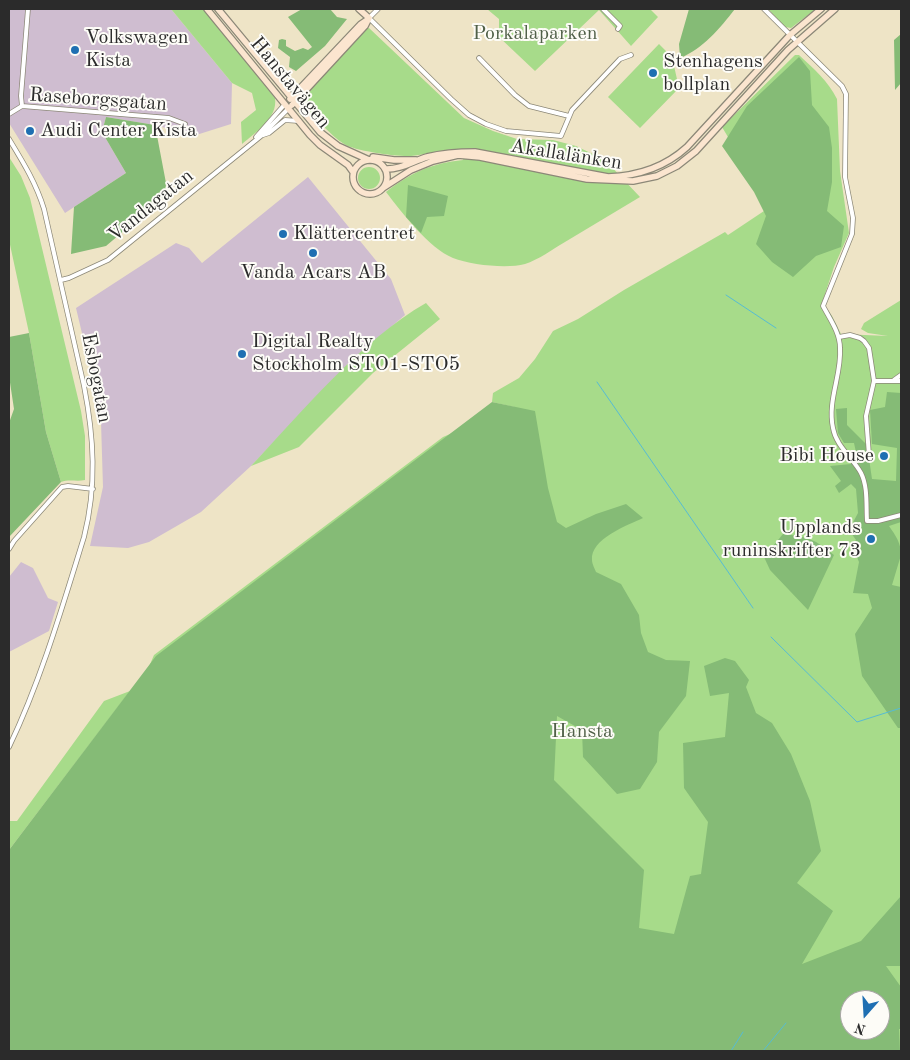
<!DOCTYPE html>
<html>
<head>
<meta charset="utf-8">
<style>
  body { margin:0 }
  #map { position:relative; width:910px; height:1060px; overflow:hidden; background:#eee4c6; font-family:"Old Standard TT",serif }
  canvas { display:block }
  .frame { position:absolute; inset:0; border:10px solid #2b2b2b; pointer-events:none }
  .north { position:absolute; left:840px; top:990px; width:50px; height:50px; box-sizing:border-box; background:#fdfcf7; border:1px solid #a9a8a5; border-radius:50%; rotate:199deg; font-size:14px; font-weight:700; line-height:20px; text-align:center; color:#2b2b2b }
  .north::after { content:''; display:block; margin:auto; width:18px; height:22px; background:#1f6fb2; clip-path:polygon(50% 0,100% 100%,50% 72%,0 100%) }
</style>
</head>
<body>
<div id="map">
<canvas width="910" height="1060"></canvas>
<div class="frame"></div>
<div class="north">N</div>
</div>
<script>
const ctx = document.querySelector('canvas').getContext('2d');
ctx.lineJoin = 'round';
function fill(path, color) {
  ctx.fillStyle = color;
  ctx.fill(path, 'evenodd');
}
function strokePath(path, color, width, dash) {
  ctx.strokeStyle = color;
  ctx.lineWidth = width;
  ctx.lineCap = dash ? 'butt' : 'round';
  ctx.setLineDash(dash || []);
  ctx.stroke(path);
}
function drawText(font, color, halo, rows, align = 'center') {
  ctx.font = font + ' "Old Standard TT",serif';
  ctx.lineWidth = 4;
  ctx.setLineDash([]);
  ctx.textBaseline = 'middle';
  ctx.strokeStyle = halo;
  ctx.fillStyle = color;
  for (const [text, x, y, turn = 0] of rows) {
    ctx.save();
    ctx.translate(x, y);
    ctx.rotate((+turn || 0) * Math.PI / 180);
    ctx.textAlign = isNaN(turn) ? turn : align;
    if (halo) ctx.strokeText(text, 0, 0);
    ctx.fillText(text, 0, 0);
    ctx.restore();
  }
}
fill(new Path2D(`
  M9 9H171L232 83 231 124 193 136 155 125 106 117 102 132 126 173 65 213 9 123Z
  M308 177 391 279 405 315 348 364 251 466 201 512 149 542 128 548 90 546 103 487 101 422 99 405 76 308 176 243 189 248 202 263Z
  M21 562 33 568 48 598 58 602 49 631 9 652V577Z`), '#cfbdd0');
fill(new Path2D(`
  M171 9H203L275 98C278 118 256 132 242 144L241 122 256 110 252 93 232 83Z
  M487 9H650L658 17 631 46 599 10 535 71 499 37V19Z
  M768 9H816L791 28 785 27Z
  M369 28 464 118 493 131 517 139 553 140 576 146 605 160 640 197C615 212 590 227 565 242 553 249 538 260 525 264 507 269 471 265 453 258 429 248 402 213 386 192 410 173 432 163 463 160L465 149C447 148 429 154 411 156 398 157 355 151 344 144 330 135 314 116 302 104L303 97 364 29Z
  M659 44 672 57 679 88 640 128 608 97Z
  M795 55H799C814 69 828 81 837 99L840 171 849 233 834 267 822 303 832 316 841 334 888 336 868 333 861 329 864 323 901 300V1051H9V888L115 746 154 655 443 437 514 407 492 402 493 393 519 378 535 359 553 331 578 319 624 290 725 232 728 235 770 207 722 127ZM850 1000H880V1030H850Z
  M9 157 21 176 30 198 81 411 85 436V480C77 482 69 479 61 482L46 432 29 333 9 240Z
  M358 178a11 11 0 1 1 22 0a11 11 0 1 1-22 0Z
  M426 303 440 319 373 373 299 447 251 466C302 412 361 340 426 303Z
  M130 691 9 850V821H17L104 701Z`), '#a7db8a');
fill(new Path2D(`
  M302 9H330L337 17 347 19 325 46 296 71 289 67 290 57 278 48 279 40 282 39 286 40V46L295 51 303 48 308 50 312 47 288 17Z
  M689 9H735C720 28 703 49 680 58L679 44Z
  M901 34V83L895 90 894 40Z
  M799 57 810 71 812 105 829 127 832 148V182L827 211 844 226 841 247 816 256 793 277 772 262 756 244 766 216 754 192 722 146 747 106Z
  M106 117 155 125 166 183 165 196 106 246 71 254 74 207 126 173 102 132Z
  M408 185 448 196 444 216 427 217 421 233 406 217Z
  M29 333 46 432 61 482 9 537V423L14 409 9 376V337Z
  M887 392 901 393V522L889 526C896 536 901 543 901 555L892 585 901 587V728H898L862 676 855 634 872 608 868 594 853 593 859 562 852 545 856 540 849 530 858 513 856 489 851 484 839 493 835 486 841 481 830 466 851 464 857 457 854 443H844L838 433 836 409 847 408V425L867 445 872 479 896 481 897 448 872 444 870 410 885 407Z
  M492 402 535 411 548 488 557 522 566 528 596 514 626 504 643 518C628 525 590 539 592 560 592 564 595 569 596 572L621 584 639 615 641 633 648 652 666 660 690 661 686 696 659 732 657 762 640 789 617 794 583 757 582 730 557 716 554 780 644 870 639 928 674 934 690 876 701 874 708 822 684 788 683 743 725 737 729 693 710 696 704 666 725 658 735 661 749 680 746 687 756 713 772 723 791 754 810 801 821 851 797 883 833 911 802 964 861 941 901 896V966H886L901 987V1029H899L900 1051H9V850L156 656ZM850 1000H880V1030H850Z
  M783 534C808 537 815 539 834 555L808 610 770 570 764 557Z`), '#85bb76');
strokePath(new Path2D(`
  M726 295 776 328
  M597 382 753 608
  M771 637 857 722 901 708
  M731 1051 743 1032
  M763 1051 786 1023`), '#56bcd4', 1);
const street = new Path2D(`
  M378 9 369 18 451 99 469 115 486 124 506 131 561 136 572 110 620 59 631 55
  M603 9 620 26 618 29
  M764 9 842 86 846 94 845 177 853 218 852 234 823 306C830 319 840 333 840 348 842 374 827 401 833 428 836 446 852 457 861 473 868 487 866 505 867 521H878L901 515
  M479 58 515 95 529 106 569 116
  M22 106 21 96 28 9
  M9 114 22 106 169 118 185 124
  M263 135 269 133 285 120 299 121
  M256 137 285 104
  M9 139C23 162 36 183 44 209L84 386C94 437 97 486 84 537 62 608 41 680 9 747
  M61 280 69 278 108 260 261 136 288 109
  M839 337 850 335 860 338 864 341 869 348 874 381 866 416 869 455
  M894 380 901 375
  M874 381H901
  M9 549 14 541 62 487 68 486 93 489`);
const secondary = new Path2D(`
  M207 9 310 135 320 145 348 165 353 172
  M218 9 320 132 338 146 369 160
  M359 9 369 18
  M290 99 361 24 367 20
  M292 105 365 26 369 18
  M373 157 394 160H416
  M353 177a17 17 0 1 1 34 0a17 17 0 1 1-34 0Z
  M385 169C400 170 413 161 427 157 443 153 459 152 475 152L608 177C638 176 664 168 687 147L790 35 821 9
  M383 188 411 170 433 161 458 155 480 157 587 179 633 181 657 176 677 166 696 151 788 50 835 9`);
strokePath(street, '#8c8878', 5.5);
strokePath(secondary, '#8c8878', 8);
strokePath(street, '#fff', 4);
strokePath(secondary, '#fbe5cf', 5.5);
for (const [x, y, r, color] of [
  [75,50,5,"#1f6fb2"],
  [653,73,5,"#1f6fb2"],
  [30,131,5,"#1f6fb2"],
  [283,234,5,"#1f6fb2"],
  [313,253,5,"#1f6fb2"],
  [242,354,5,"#1f6fb2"],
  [884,456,5,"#1f6fb2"],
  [871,539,5,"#1f6fb2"]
]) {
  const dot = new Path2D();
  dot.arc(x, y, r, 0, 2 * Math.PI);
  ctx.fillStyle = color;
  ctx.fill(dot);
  strokePath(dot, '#fdfcf7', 2);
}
drawText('20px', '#506048', '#fdfcf7', [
  ["Porkalaparken",535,34],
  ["Hansta",582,732]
]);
drawText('20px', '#2b2b2b', '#fdfcf7', [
  ["Volkswagen",85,38],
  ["Kista",85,61],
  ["Stenhagens",663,62],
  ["bollplan",663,85],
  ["Audi Center Kista",40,131],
  ["Klättercentret",293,234],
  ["Vanda Acars AB",313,273,"center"],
  ["Digital Realty",252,342],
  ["Stockholm STO1-STO5",252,365],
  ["Bibi House",874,456,"right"],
  ["Upplands",861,528,"right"],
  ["runinskrifter 73",861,551,"right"]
], 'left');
drawText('20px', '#2b2b2b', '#fdfcf7', [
  ["Hanstavägen",290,83,50],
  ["Raseborgsgatan",98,100,4],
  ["Akallalänken",566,155,9],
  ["Vandagatan",151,206,-39],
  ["Esbogatan",96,378,79]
]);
</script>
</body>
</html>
